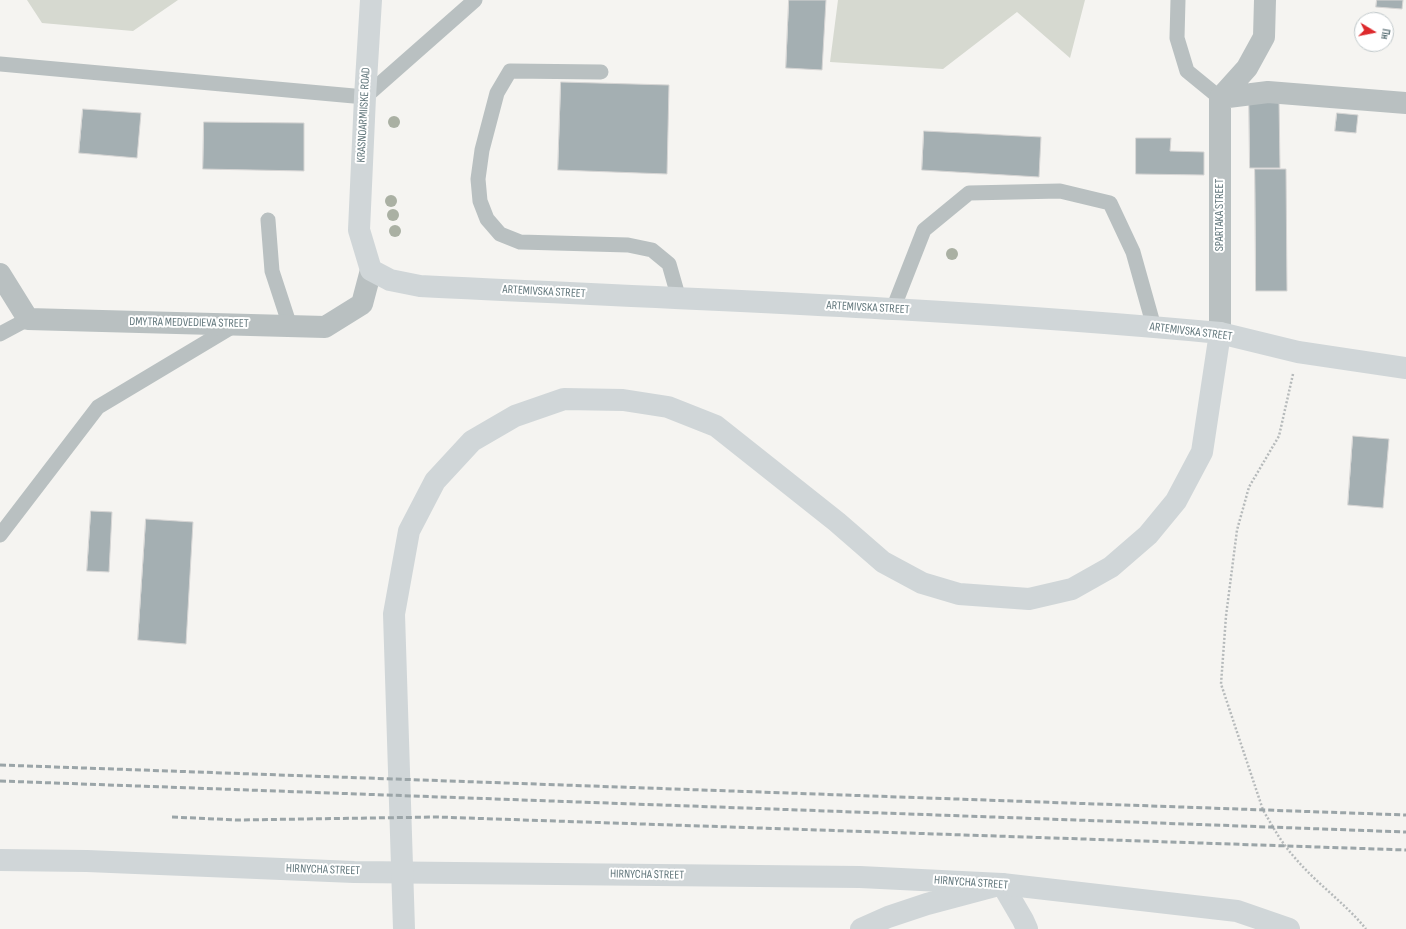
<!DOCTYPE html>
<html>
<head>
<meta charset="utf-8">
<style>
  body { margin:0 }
  #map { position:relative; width:1406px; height:929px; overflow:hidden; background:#f5f4f1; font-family:"Sofia Sans Condensed",sans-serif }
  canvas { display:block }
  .north { position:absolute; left:1354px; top:12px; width:40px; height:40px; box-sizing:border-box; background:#fff; border:1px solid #c0c8ca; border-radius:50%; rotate:100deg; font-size:11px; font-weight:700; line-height:16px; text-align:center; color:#61767b }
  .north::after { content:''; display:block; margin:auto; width:14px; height:18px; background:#dd292c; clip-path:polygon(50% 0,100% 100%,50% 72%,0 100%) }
</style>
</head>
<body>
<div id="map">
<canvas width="1406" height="929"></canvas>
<div class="north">Пн</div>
</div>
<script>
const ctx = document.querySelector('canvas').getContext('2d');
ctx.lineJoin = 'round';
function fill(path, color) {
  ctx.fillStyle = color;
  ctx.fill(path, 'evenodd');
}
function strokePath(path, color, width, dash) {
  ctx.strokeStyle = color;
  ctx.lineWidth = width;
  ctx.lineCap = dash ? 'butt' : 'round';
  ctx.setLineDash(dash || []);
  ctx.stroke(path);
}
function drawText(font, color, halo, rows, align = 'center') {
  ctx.font = font + ' "Sofia Sans Condensed",sans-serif';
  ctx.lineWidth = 4;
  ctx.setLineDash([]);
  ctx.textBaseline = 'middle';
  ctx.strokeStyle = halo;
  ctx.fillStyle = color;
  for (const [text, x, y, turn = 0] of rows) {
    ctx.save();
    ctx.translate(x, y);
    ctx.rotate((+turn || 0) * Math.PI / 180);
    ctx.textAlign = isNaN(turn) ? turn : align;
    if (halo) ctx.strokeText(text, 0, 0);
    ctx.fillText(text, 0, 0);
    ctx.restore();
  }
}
fill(new Path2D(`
  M27 0H178L133 31 42 23Z
  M838 0H1085L1070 58 1017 12 943 69 830 62Z`), '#d6d9d0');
const building = new Path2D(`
  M789 0H826L822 70 786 68Z
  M1377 0H1403L1402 9 1376 7Z
  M561 82 669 85 667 174 558 170Z
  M1249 99H1279L1280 168H1250Z
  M83 109 141 113 137 158 79 153Z
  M1337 113 1358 115 1356 133 1335 131Z
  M204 122 304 123V171L203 169Z
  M924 131 1041 137 1039 177 922 170Z
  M1136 138H1171L1170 151 1204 152V175L1136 174Z
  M1255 169H1286L1287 291H1256Z
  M1353 436 1389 439 1383 508 1348 505Z
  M91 511 112 512 109 572 87 571Z
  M146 519 193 522 186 644 138 640Z`);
fill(building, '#a4afb2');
strokePath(building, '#d6d5d4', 1);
strokePath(new Path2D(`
  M1293 374 1279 436 1249 487 1237 530 1226 616 1221 684 1263 810C1273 827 1282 844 1296 859 1317 884 1345 903 1366 929`), '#b6babb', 2.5, [2, 2]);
strokePath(new Path2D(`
  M1178 0 1177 38 1187 71 1220 98
  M0 64 365 97 475 0
  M601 72 510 71 497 93 482 150 478 179 480 201 487 219 500 234 520 242 628 245 652 250 669 264 679 299
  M268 220 272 271 290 326
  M893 309 924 230 969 193 1060 191 1110 203 1133 252 1154 327
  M0 334 28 319
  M0 535 98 407 235 325`), '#b9c0c1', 15);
strokePath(new Path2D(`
  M1220 98 1268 92 1406 103
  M0 274 28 319 325 327 362 304 371 270
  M1220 333V98L1247 68 1264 37 1265 0`), '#b9c0c1', 22);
strokePath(new Path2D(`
  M1220 333 1298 352 1406 368
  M0 860 87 861 354 872 860 877 1002 884 1023 920 1027 929`), '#d0d6d8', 22);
strokePath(new Path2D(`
  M371 0 365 97 359 230 371 270 390 280 420 286C687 299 954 308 1220 333L1202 452 1176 501 1148 535 1111 567 1072 589 1029 599 959 594 922 583 883 562 837 522 716 426 668 407 623 400 564 399 515 416 472 441 435 481 409 531 394 614 404 929
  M861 929 888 917 927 904 1002 884 1237 911 1289 929`), '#d0d6d8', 22);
strokePath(new Path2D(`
  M0 765 1406 815
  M0 781 1406 832
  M172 817 237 820 437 817 1406 850`), '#9ba5a8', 3, [6, 3]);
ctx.fillStyle = '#aab0a3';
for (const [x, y] of [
  [394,122],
  [391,201],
  [393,215],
  [395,231],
  [952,254]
]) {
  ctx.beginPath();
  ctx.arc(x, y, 6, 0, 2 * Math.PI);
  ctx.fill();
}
drawText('12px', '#61767b', '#fff', [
  ["KRASNOARMIISKE ROAD",364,115,-87],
  ["SPARTAKA STREET",1220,215,-90],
  ["ARTEMIVSKA STREET",544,292,3],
  ["ARTEMIVSKA STREET",868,308,3],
  ["DMYTRA MEDVEDIEVA STREET",189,323,1],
  ["ARTEMIVSKA STREET",1191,332,7],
  ["HIRNYCHA STREET",323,870,2],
  ["HIRNYCHA STREET",647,875,1],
  ["HIRNYCHA STREET",971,883,4]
]);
</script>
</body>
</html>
